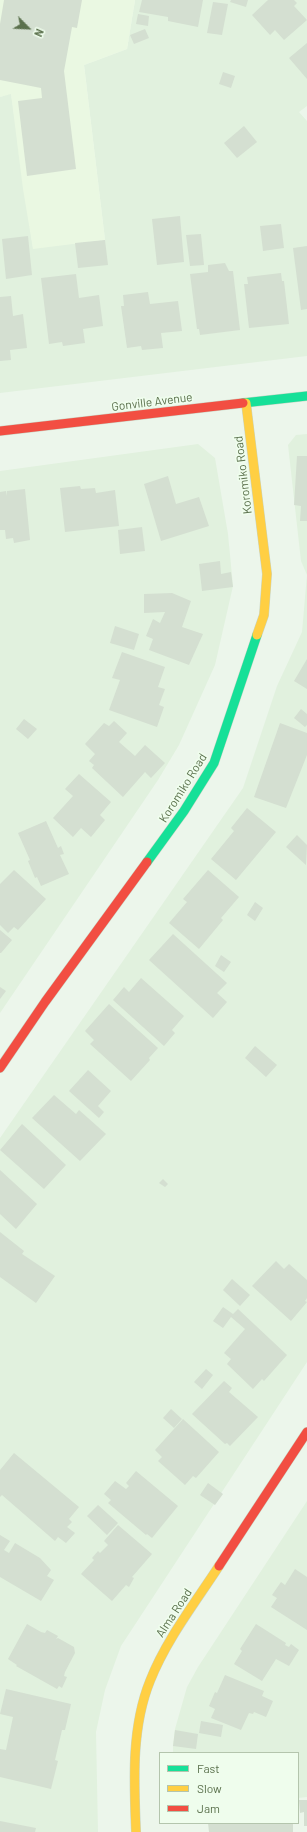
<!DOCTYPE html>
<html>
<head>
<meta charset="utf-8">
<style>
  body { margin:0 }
  #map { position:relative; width:307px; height:1832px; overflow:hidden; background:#ecf6eb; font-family:Barlow,sans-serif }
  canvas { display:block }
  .legend { position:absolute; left:159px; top:1752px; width:140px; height:72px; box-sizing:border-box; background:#effded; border:1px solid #b4c5ad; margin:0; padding:5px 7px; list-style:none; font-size:12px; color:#5b714d }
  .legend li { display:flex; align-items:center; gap:8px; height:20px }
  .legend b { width:20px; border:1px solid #b4c5ad }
  .north { position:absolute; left:8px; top:8px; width:40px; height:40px; -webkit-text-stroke:3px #effded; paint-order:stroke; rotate:114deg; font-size:11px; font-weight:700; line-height:16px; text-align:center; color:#5b714d }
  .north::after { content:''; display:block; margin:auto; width:14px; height:18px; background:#5b714d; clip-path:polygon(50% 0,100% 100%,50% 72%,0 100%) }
</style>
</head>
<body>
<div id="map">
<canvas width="307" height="1832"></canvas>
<ul class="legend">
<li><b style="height:5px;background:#16e098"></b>Fast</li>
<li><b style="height:5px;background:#ffcf43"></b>Slow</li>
<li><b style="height:5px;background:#f24e42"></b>Jam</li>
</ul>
<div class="north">N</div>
</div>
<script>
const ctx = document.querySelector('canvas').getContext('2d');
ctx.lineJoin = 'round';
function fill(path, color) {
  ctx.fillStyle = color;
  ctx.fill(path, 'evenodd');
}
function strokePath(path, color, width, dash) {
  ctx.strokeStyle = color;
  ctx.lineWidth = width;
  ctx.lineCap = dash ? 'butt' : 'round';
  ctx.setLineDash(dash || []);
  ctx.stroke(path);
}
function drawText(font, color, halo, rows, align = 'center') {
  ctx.font = font + ' Barlow,sans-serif';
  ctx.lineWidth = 3.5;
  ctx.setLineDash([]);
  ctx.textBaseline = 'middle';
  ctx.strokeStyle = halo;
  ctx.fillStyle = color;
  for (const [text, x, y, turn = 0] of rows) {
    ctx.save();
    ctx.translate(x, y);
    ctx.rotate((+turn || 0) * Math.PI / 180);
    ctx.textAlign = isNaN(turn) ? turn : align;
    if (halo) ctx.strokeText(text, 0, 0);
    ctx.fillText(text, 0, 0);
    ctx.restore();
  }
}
fill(new Path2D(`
  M135 0H307V106L299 112 307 121V356L0 393V97L11 93 33 248 105 240 84 65 127 49Z
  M307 434V1362L121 1646 105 1690 96 1732 98 1832H0V1138L243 788 277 686 302 632 307 575 301 561 288 445 296 435Z
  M198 444 215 458 228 534 233 586 215 665 179 745 158 780 0 1013V471Z
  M307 1501V1797L298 1798V1753H173V1746L175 1729 187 1687 198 1667Z`), '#e1f1de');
fill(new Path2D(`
  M0 0H135L127 49 84 65 105 240 33 249 23 189 11 94 0 97Z`), '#eaf8e2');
fill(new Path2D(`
  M4 0H82L77 28 72 27 64 71 76 169 27 176 18 101 42 98 41 88 0 80V24Z
  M142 0H203L198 27 168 21V17L139 12Z
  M231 0H248L246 7 230 2Z
  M268 0H294L297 3 294 6 307 20 284 40 275 30 270 35 252 15Z
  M213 2 228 4 222 35 207 33Z
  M138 14 149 16 148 26 136 24Z
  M145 29 149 38 134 44 130 35Z
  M307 43V79L289 58Z
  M223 72 235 76 231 88 219 84Z
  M244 126 257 142 237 158 224 143Z
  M180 216 184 262 157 265 152 219Z
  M281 224 284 248 263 251 260 226Z
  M201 234 204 265 190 266 186 235Z
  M28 236 32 275 6 279 2 239Z
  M105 240 108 265 78 268 75 243Z
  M307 246V309L301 310 293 248Z
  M225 263 229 271H233L240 330 200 335 199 329H197L190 274 208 272V265Z
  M281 273 282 281H284L289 324 249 328 244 284H248L247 277Z
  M76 274 79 298 99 295 103 326 83 329 85 343 63 346 62 342 49 344 41 278Z
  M148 292 150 304 178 301 182 331 161 333 163 348 142 350 141 346 127 348 121 306H124L123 295Z
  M11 296 13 316 23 314 27 348 10 350 11 360 0 361V297Z
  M297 456H307V521H300L301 506 294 505Z
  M168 476 176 504 199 497 209 526 161 541 144 484Z
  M80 486 81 489 95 488 96 493 115 490 119 526 65 532 60 488Z
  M25 489 30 540 14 543 13 538 6 539 5 530H0V492L6 491 7 496V491Z
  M142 527 145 551 120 554 118 530Z
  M220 561 221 574 231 572 233 587 202 591 199 564Z
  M172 593 191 601 182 627 203 634 189 665 149 650 153 639 146 636 153 619 160 623 165 612 144 613V594Z
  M115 626 139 634 134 650 110 643Z
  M122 652 165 667 158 687 165 689 159 705 164 707 157 727 109 710 120 680 112 678Z
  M307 659V689L294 681Z
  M301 709 307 714V725L305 727 294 718Z
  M24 719 37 729 28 739 16 729Z
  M114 721 127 733 119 742 135 756 145 745 165 763 151 778 145 772 123 797 92 768 94 765 89 761 95 754 85 744 104 723 109 726Z
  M280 723 307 733V755L286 808 254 797Z
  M79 774 111 802 100 815 105 820 91 837 81 828 73 837 53 818 73 796 65 789Z
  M247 808 276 832 236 880 211 859 234 831 231 828Z
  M46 821 58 848 61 846 64 854 60 855 69 874 41 886 37 877 35 878 28 861 30 860 18 833Z
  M297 835 307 845 306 865 286 847Z
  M14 870 46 899 18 930 14 927 8 933 0 925V884Z
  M208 870 239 897 221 918 223 920 199 949 169 923 187 902 183 899Z
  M255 902 263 908 255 921 247 915Z
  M0 930 12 940 1 953H0Z
  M173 934 227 983 217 993 227 1002 213 1018 149 960Z
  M221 955 231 962 224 972 215 966Z
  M141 978 184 1016 172 1030 175 1033 164 1046 113 1000 124 987 129 992Z
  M0 987 6 991 0 999Z
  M109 1004 158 1048 149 1058 150 1060 131 1081 90 1044 94 1040 85 1031Z
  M255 1046 277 1065 266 1077 245 1058Z
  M88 1070 111 1091 98 1106 104 1112 99 1118 69 1091Z
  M54 1095 76 1114 79 1110 106 1134 80 1161 32 1118Z
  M22 1124 66 1165 44 1189 0 1150Z
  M0 1170 37 1204 16 1229 0 1214Z
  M163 1179 168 1184 165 1187 159 1183Z
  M0 1232 24 1251 22 1254 55 1276 36 1303 0 1277Z
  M276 1261 284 1269 289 1264 307 1280V1298L305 1301 307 1302 291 1321 252 1286Z
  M232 1279 250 1295 240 1306 223 1290Z
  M223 1307 233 1314 238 1309 287 1355 264 1381 262 1379 253 1389 227 1364 231 1359 224 1353 245 1329 231 1317 223 1328 213 1321Z
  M206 1369 213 1375 202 1389 194 1382Z
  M224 1381 232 1388 229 1392 258 1417 230 1446 227 1443 225 1444 192 1414Z
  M171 1409 182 1419 174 1428 163 1418Z
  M183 1419 219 1452 196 1478 193 1476 185 1485 158 1461 162 1457 155 1450Z
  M14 1453 79 1507 69 1519 72 1522 67 1527 75 1533 66 1543 58 1537 55 1541 2 1495 0 1497V1470Z
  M136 1471 178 1506 152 1538 147 1534 146 1535 108 1503 111 1500 104 1494 115 1481 126 1489 129 1486 126 1483Z
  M208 1483 223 1494 215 1505 200 1495Z
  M98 1505 118 1523 107 1535 87 1516Z
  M118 1525 152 1554 132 1577 134 1578 129 1587 126 1585 112 1601 81 1574 94 1560 92 1558 98 1551 100 1553 108 1545 104 1541Z
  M0 1535 10 1541 4 1550 9 1553 15 1543 40 1558 51 1570 47 1576 54 1580 41 1601 0 1577Z
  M295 1569 307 1577V1630L271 1607 277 1598 272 1595 281 1582 285 1585Z
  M27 1624 41 1632 45 1633 47 1630 58 1636 56 1639 58 1638 74 1647 75 1653 65 1672 64 1676 67 1677 62 1688 59 1686 57 1689 16 1666 17 1665 8 1659Z
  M256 1624 286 1643 285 1645 289 1647 291 1644 299 1650 289 1666 276 1659 262 1681 234 1664 242 1651 240 1649Z
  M225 1675 264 1691 262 1696 273 1701 266 1717 254 1712 253 1714 249 1713 241 1730 211 1718 215 1709 209 1706 215 1692 217 1693Z
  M6 1689 71 1704 65 1730H62L55 1760 58 1761 51 1789 0 1777V1749L6 1750 13 1717 0 1714Z
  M201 1721 223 1725 221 1737 199 1733Z
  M175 1730 198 1734 196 1749 173 1746Z
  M299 1800H307V1826H304V1812L300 1813Z
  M0 1821 36 1828 35 1832H0Z
  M208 1823H293V1832H209Z`), '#d4dfd1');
const fast = new Path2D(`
  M243 403 307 396
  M147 862 184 811 214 763 257 635`);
const slow = new Path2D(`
  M246 403 267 574 264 615 257 635
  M136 1832C134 1782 131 1728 150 1681 166 1640 195 1603 219 1566`);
const jam = new Path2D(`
  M0 431 243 403
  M0 1068 45 1002 147 862
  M219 1566 307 1432`);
strokePath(fast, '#c8d4c4', 10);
strokePath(slow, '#c8d4c4', 10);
strokePath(jam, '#c8d4c4', 10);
strokePath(fast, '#16e098', 9);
strokePath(slow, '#ffcf43', 9);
strokePath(jam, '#f24e42', 9);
drawText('12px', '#5b714d', '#effded', [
  ["Gonville Avenue",152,402,-7],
  ["Koromiko Road",243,475,-97],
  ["Koromiko Road",183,788,-58],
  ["Alma Road",174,1613,-57]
]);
</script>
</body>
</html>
